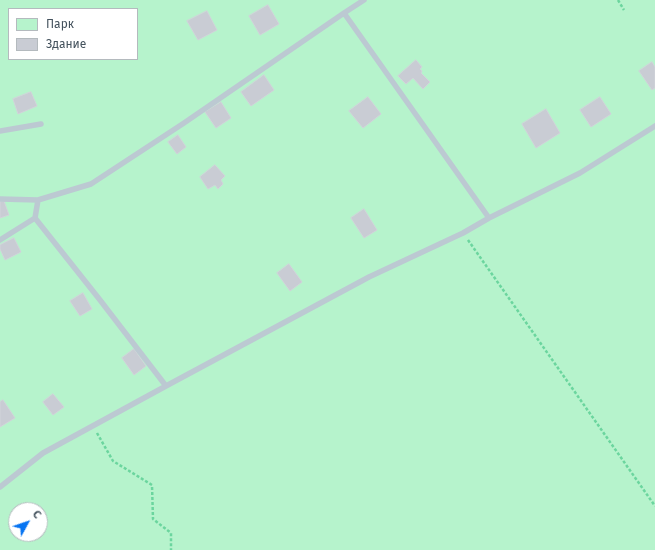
<!DOCTYPE html>
<html>
<head>
<meta charset="utf-8">
<style>
  body { margin:0 }
  #map { position:relative; width:655px; height:550px; overflow:hidden; background:#f1eded; font-family:"Fira Sans",sans-serif }
  canvas { display:block }
  .legend { position:absolute; left:8px; top:8px; width:130px; height:52px; box-sizing:border-box; background:#fff; border:1px solid #b4babe; margin:0; padding:5px 7px; list-style:none; font-size:12px; color:#44525d }
  .legend li { display:flex; align-items:center; gap:8px; height:20px }
  .legend b { width:20px; border:1px solid #b4babe }
  .north { position:absolute; left:8px; top:502px; width:40px; height:40px; box-sizing:border-box; background:#fff; border:1px solid #b4babe; border-radius:50%; rotate:50deg; font-size:11px; font-weight:700; line-height:16px; text-align:center; color:#44525d }
  .north::after { content:''; display:block; margin:auto; width:14px; height:18px; background:#0674f2; clip-path:polygon(50% 0,100% 100%,50% 72%,0 100%) }
</style>
</head>
<body>
<div id="map">
<canvas width="655" height="550"></canvas>
<ul class="legend">
<li><b style="height:11px;background:#b6f3cc"></b>Парк</li>
<li><b style="height:11px;background:#c9ccd4"></b>Здание</li>
</ul>
<div class="north">С</div>
</div>
<script>
const ctx = document.querySelector('canvas').getContext('2d');
ctx.lineJoin = 'round';
function fill(path, color) {
  ctx.fillStyle = color;
  ctx.fill(path, 'evenodd');
}
function strokePath(path, color, width, dash) {
  ctx.strokeStyle = color;
  ctx.lineWidth = width;
  ctx.lineCap = dash ? 'butt' : 'round';
  ctx.setLineDash(dash || []);
  ctx.stroke(path);
}
fill(new Path2D(`
  M0 0H655V550H0ZM9 9H137V59H9ZM16 510H40V534H16Z`), '#b6f3cc');
const building = new Path2D(`
  M268 5 279 24 260 35 249 16Z
  M207 11 217 30 198 40 187 21Z
  M416 60 422 67 420 69 422 71 421 73 430 82 423 89 413 78 406 84 398 76Z
  M652 62 655 67V88L652 90 639 71Z
  M264 75 274 90 251 106 241 92Z
  M31 92 37 106 18 114 13 99Z
  M368 97 381 114 363 128 349 111Z
  M600 97 611 114 591 127 580 110Z
  M221 102 231 118 216 128 205 112Z
  M546 109 560 133 536 148 522 124Z
  M178 135 186 147 177 154 168 142Z
  M215 165 225 176 221 180 223 184 218 189 215 185 208 189 200 177Z
  M4 201 9 215 0 218V202Z
  M364 209 377 230 364 238 351 218Z
  M14 238 21 252 5 260 0 249V245Z
  M289 264 302 282 290 291 277 273Z
  M83 293 92 309 80 316 70 301Z
  M134 349 146 366 134 375 122 358Z
  M53 394 64 407 53 415 43 402Z
  M3 400 15 418 0 427V402Z`);
fill(building, '#c9ccd4');
strokePath(building, '#d1d4da', 1);
strokePath(new Path2D(`
  M618 0 624 10
  M468 240 655 506
  M97 433 113 461 152 485 153 519 171 533V550`), '#6bd59e', 2.5, [3, 2]);
strokePath(new Path2D(`
  M344 13 489 218
  M0 131 41 124
  M0 199 38 200 91 184 184 123 344 13 364 0
  M35 218 100 300 166 386
  M0 240 35 218 38 200
  M0 487 43 453 166 386 369 277 463 233 489 218 580 173 655 126`), '#bcc9d2', 5.5);
</script>
</body>
</html>
